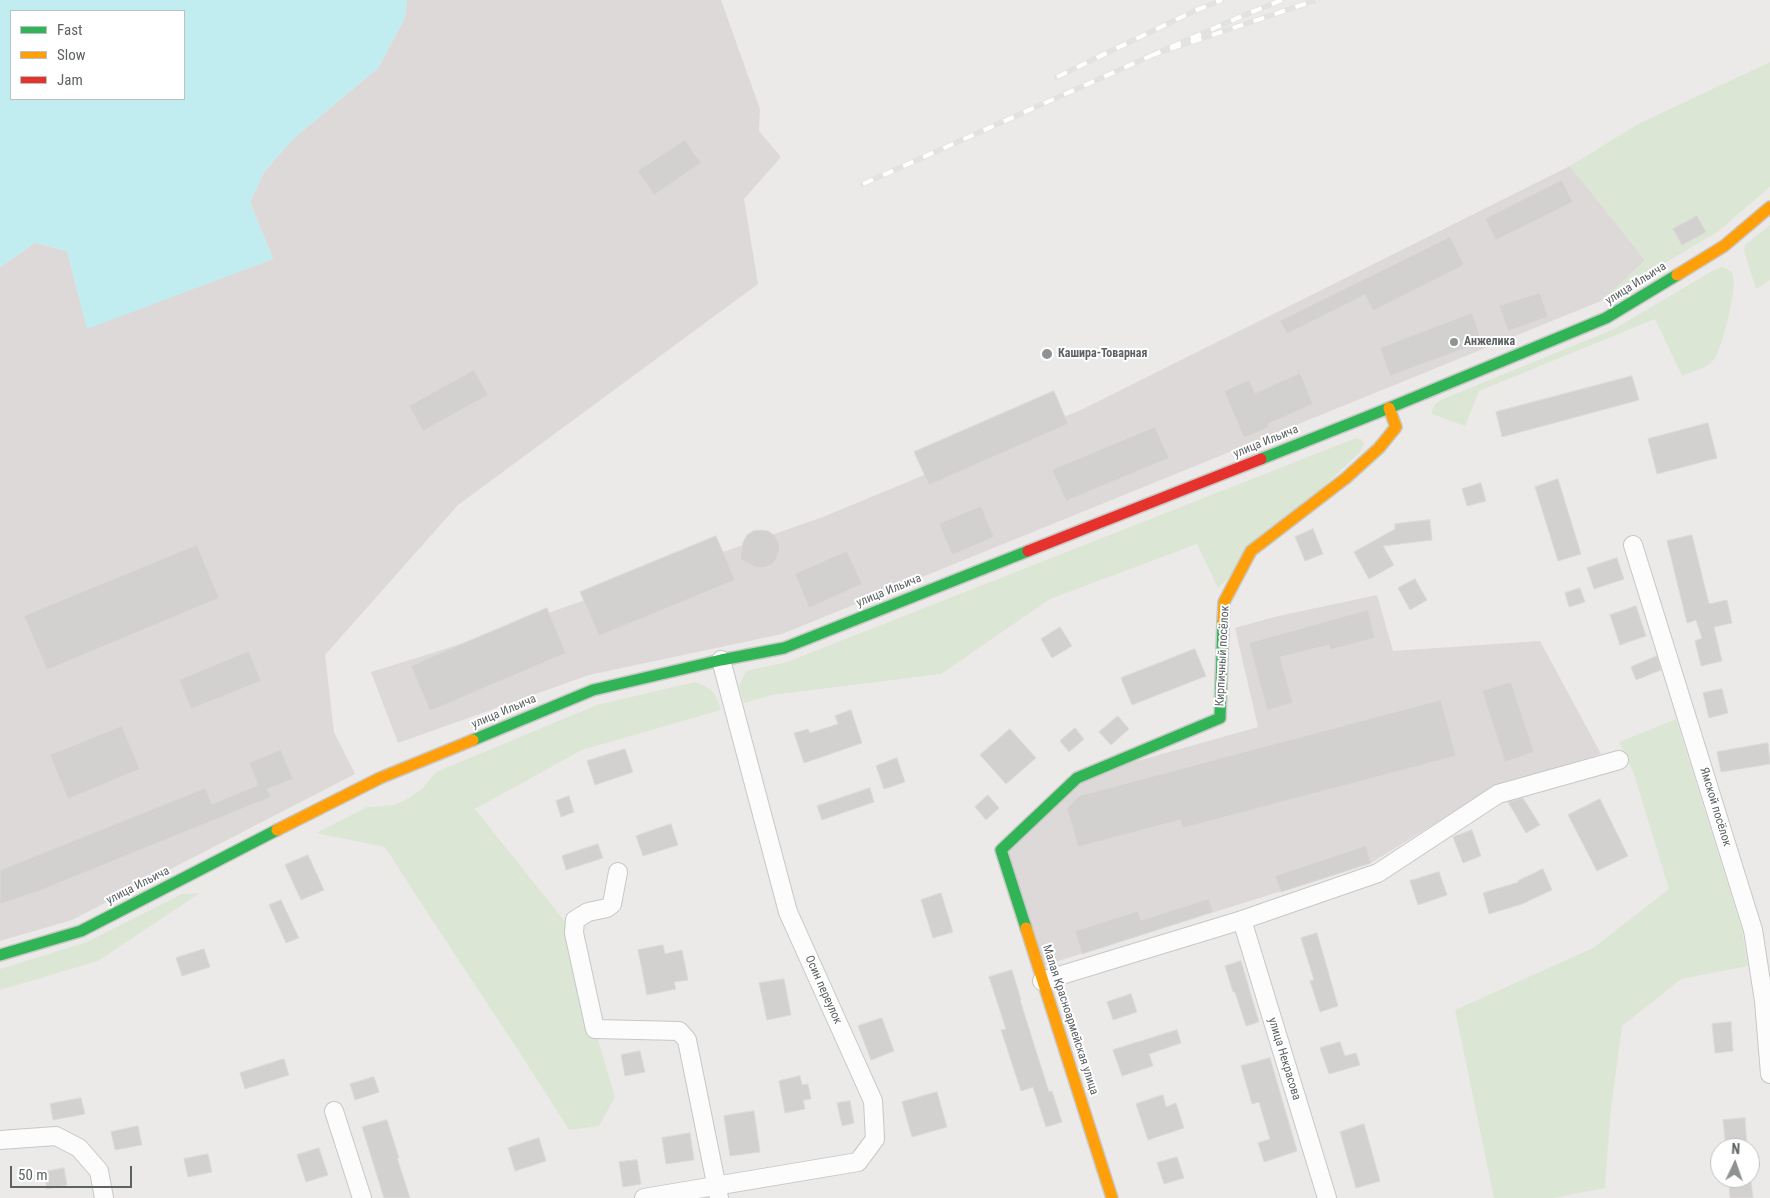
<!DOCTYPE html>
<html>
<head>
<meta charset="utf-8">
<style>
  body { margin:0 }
  #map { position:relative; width:1770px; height:1198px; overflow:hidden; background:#eceae8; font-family:"Roboto Condensed",sans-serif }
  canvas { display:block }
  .legend { position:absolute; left:10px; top:10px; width:175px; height:90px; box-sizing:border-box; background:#fff; border:1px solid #bec1c1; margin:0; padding:6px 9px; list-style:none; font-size:15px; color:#5d6364 }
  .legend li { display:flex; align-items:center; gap:10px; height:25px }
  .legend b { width:25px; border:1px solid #bec1c1 }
  .north { position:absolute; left:1710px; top:1138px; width:50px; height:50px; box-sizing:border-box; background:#fff; border:1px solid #bec1c1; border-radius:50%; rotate:3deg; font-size:14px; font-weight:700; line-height:20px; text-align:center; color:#5d6364 }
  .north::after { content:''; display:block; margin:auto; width:18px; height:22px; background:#8f9292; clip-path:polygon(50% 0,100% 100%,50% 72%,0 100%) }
  .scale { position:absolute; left:10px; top:1166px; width:122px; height:22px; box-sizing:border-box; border:2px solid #5d6364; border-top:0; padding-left:6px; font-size:15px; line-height:18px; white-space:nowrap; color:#5d6364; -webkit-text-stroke:4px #fff; paint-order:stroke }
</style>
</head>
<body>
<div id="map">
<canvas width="1770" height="1198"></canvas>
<ul class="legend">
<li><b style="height:6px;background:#30b455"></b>Fast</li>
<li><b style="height:6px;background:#ff9f0a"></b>Slow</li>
<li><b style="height:6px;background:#e5322d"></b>Jam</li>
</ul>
<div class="north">N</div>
<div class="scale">50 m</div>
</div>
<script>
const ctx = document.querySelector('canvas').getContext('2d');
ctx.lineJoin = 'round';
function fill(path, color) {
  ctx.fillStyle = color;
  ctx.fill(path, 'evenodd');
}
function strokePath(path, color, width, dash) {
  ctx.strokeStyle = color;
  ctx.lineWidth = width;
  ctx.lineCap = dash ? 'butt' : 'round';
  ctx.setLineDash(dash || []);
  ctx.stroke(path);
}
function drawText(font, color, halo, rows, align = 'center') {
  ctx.font = font + ' "Roboto Condensed",sans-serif';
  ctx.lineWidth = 4;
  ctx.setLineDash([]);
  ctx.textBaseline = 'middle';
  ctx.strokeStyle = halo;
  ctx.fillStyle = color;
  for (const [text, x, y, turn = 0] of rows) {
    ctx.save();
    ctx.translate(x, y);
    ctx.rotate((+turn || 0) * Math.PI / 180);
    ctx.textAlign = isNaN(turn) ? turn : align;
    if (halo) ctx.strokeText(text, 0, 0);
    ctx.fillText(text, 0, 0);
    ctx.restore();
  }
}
fill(new Path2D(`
  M407 0H721L760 109 759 131 781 157 744 199 758 284 458 505 325 655 334 732 355 774 72 920 0 941V267L35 243 67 251 87 328 273 259 250 202 264 172 293 139 378 68 405 18Z
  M1570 166 1646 261 1601 301 782 634 589 675 398 743 371 672 445 649 823 517 1083 409Z
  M1377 595 1393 651 1540 641 1601 754 1494 787 1371 863 1039 967 1001 850 1077 778 1258 727 1235 628 1274 617Z`), '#dcd9d8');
fill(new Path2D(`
  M1770 62V187L1717 232 1601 301 1645 260 1570 166 1638 124Z
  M1770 225V280L1756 289 1744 251 1745 245Z
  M1722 267 1732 272C1733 276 1734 280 1734 284 1733 299 1722 354 1711 363 1703 369 1691 372 1682 376L1655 319 1479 391 1465 426 1432 414C1432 405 1436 403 1443 399L1614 329 1714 270Z
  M1356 438 1361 439 1364 443 1361 451 1218 588 1197 544 1050 599 941 674 772 695 744 703 739 686 746 671 787 662Z
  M695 682C713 688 715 692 721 710L582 750 475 809 574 933 595 1029 615 1097 599 1126 569 1130C510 1035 445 942 385 847L316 833 367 807 394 805 411 797 423 788 436 772 597 705Z
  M1676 719 1742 930 1748 966 1681 979 1622 1026 1610 1117 1605 1188 1553 1198H1494L1455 1010 1593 948 1669 889 1633 771 1619 742Z
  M200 893 98 961 0 990V969L87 942 182 894Z`), '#dce6d5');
fill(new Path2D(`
  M0 0H407L405 18 378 68 293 139 264 172 250 202 273 259 87 329 67 251 35 243 0 267ZM11 11H184V99H11Z`), '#c1edf0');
const building = new Path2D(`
  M685 140 701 163 654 195 638 171Z
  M1562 180 1573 202 1496 240 1485 219Z
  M1697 216 1706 232 1682 245 1673 229Z
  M1450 237 1464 265 1373 311 1365 295 1287 334 1280 321Z
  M1540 293 1548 317 1508 331 1499 306Z
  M1472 313 1482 342 1390 376 1380 348Z
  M474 370 488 395 423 431 409 406Z
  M1300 373 1313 404 1268 424 1269 427 1244 438 1224 391 1249 380 1255 393Z
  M1632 376 1639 400 1502 437 1496 412Z
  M1054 391 1068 424 929 485 914 452Z
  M1708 423 1717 458 1657 474 1648 439Z
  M1155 427 1169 458 1066 501 1052 470Z
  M1558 479 1581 554 1558 561 1535 487Z
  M1481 483 1486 501 1467 506 1462 489Z
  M981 506 994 537 952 555 939 524Z
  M1430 520 1432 540 1383 546 1394 565 1369 579 1354 552 1395 529V524Z
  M1313 529 1323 554 1305 561 1295 537Z
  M761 530 768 531 774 535 778 541 780 547 776 560 771 565 763 568 755 567 740 559 743 542 747 535 753 531Z
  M1692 535 1709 604 1727 600 1732 623 1714 627 1722 661 1701 666 1695 641 1702 638 1696 620 1687 623 1667 541Z
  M716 536 735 580 599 636 580 592Z
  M197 545 219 598 47 670 24 616Z
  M847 551 862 584 809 608 795 574Z
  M1617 558 1624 579 1594 589 1587 568Z
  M1415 579 1427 600 1410 610 1398 588Z
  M1580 588 1585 602 1569 607 1565 593Z
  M1636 606 1646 636 1620 645 1610 615Z
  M547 608 566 653 430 711 411 666Z
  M1368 610 1375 638 1330 650 1329 645 1280 657 1293 703 1267 710 1249 643Z
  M1060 627 1072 646 1052 658 1041 639Z
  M1195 649 1206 676 1132 705 1121 678Z
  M249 651 261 681 191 709 179 680Z
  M1657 656 1661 670 1636 680 1631 667Z
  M1511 682 1534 752 1505 762 1482 691Z
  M1722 689 1728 713 1709 718 1703 693Z
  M1441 700 1456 756 1183 828 1180 820 1078 847 1067 808 1079 796Z
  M851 710 862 743 804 763 794 733 808 729 810 733 838 724 835 716Z
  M1118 716 1129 729 1111 745 1099 732Z
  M122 726 140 769 68 799 50 755Z
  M1075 728 1084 739 1069 752 1060 741Z
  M1010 729 1036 758 1006 784 980 755Z
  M1768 743 1770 764 1721 772 1717 752Z
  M625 749 633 772 595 785 587 761Z
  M281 750 293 779 267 789 271 797 39 891 0 904V870L205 788 212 804 258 785 249 763Z
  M897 758 905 782 884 789 876 766Z
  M870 788 874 802 822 820 817 806Z
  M988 795 999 808 986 820 975 807Z
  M569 796 574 812 561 817 556 801Z
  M1523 798 1540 825 1526 833 1508 802Z
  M1600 799 1628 856 1597 871 1568 815Z
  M671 824 678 845 643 856 636 836Z
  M1472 830 1481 856 1463 863 1453 837Z
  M598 844 603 858 566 870 562 856Z
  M1366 846 1371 863 1281 892 1275 876Z
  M308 855 324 890 301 900 285 865Z
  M1543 869 1552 890 1522 904 1489 914 1483 893 1519 882 1518 881Z
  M1439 872 1447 895 1418 905 1410 881Z
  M941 893 953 932 933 938 921 900Z
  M1209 899 1213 912 1082 954 1075 931 1138 911 1141 920Z
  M281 900 299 938 286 943 269 905Z
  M1317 933 1338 1006 1320 1012 1310 981 1314 980 1301 938Z
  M663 945 665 954 682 950 688 980 674 982 676 989 647 995 638 950Z
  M204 949 210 967 182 976 176 958Z
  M1241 961 1259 1022 1246 1026 1235 992H1233L1225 966Z
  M1012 970 1021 1000H1020L1049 1092 1052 1091 1062 1122 1046 1127 1033 1087 1021 1091 1001 1030 1006 1029 989 977Z
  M784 979 791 1015 767 1020 759 983Z
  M1131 994 1137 1012 1113 1020 1107 1002Z
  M882 1018 894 1051 871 1060 858 1026Z
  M1731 1022 1733 1051 1715 1053 1712 1024Z
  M1177 1030 1181 1043 1149 1054 1153 1066 1122 1076 1113 1050Z
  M1340 1042 1345 1056 1356 1053 1360 1065 1329 1074 1320 1048Z
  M640 1051 645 1072 625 1076 621 1055Z
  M1270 1058 1297 1151 1264 1162 1258 1143 1270 1139 1259 1102 1252 1104 1241 1066Z
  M284 1059 289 1075 245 1089 240 1073Z
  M800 1076 802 1085 808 1084 811 1099 803 1100 805 1109 785 1113 779 1081Z
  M374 1077 379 1092 355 1100 350 1084Z
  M937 1092 947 1127 912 1137 902 1102Z
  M1163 1095 1166 1107 1176 1103 1184 1128 1148 1140 1136 1104Z
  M81 1098 85 1114 53 1120 50 1104Z
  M850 1101 854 1123 842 1126 837 1103Z
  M754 1111 760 1152 730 1156 724 1116Z
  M1745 1118 1747 1148H1726L1723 1120Z
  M387 1120 399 1158H397L410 1198H384L362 1127Z
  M1364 1124 1380 1181 1356 1188 1340 1132Z
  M138 1126 142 1145 115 1150 111 1132Z
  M690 1133 694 1160 666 1164 662 1138Z
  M539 1138 546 1161 515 1171 508 1148Z
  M319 1148 328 1175 306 1182 297 1155Z
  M208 1154 212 1172 188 1177 184 1159Z
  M1177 1157 1184 1178 1164 1184 1157 1163Z
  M637 1160 641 1184 623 1187 619 1162Z
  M64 1168 67 1185 47 1189 44 1172Z
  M1751 1182 1753 1198H1730L1729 1184Z`);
fill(building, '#d3d1d0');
strokePath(building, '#dcd9d7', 1);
const street = new Path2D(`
  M1633 545 1753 930 1764 1001 1770 1074
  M618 872 612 904 607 908 588 912 575 920 574 933 595 1029 679 1031 687 1040 719 1198
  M1242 920 1327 1198
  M1042 981 1242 920 1378 873 1498 794 1619 760
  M334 1111 362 1198
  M0 1140 56 1136 79 1148 99 1171 104 1198
  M644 1198 858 1162 875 1139 873 1101 788 912 721 660`);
const fast = new Path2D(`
  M1261 459 1389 408 1606 318 1677 275
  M473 740 593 690 721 660 784 648 1028 551
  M1026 928 1001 850 1077 778 1220 718 1223 622
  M0 955 81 931 277 830`);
const slow = new Path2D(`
  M1677 275 1724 246 1770 207
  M1223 622 1224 602 1251 551 1346 478 1379 448 1396 427 1389 408
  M277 830 380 778 473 740
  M1026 928 1112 1198`);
const jam = new Path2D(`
  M1028 551 1261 459`);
strokePath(street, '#c7c7c6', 20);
strokePath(fast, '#c8c8c7', 14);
strokePath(slow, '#c8c8c7', 14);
strokePath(jam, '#c8c8c7', 14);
strokePath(street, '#fcfcfc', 18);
strokePath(fast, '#30b455', 11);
strokePath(slow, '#ff9f0a', 11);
strokePath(jam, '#e5322d', 11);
const rail = new Path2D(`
  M1282 0 1249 13 1155 54 1317 0
  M1057 77 1194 11 1222 0
  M863 184 1155 54`);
strokePath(rail, '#e2e2e1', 5.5);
strokePath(rail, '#fff', 4, [11]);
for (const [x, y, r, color] of [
  [1454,342,5,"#8f9292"],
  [1047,354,6,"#8f9292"]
]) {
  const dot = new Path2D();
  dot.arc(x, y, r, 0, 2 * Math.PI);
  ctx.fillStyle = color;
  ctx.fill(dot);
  strokePath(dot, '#fff', 2);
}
drawText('12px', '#5d6364', '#fff', [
  ["улица Ильича",1636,284,-32],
  ["улица Ильича",1266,442,-22],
  ["улица Ильича",889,591,-22],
  ["Кирпичный посёлок",1223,656,-87],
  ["улица Ильича",504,712,-23],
  ["Ямской посёлок",1715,807,73],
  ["улица Ильича",138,886,-27],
  ["Осин переулок",823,990,66],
  ["Малая Красноармейская улица",1070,1020,72],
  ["улица Некрасова",1284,1059,73]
]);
drawText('bold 12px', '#5d6364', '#fff', [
  ["Анжелика",1464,342],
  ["Кашира-Товарная",1058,354]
], 'left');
</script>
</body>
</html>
